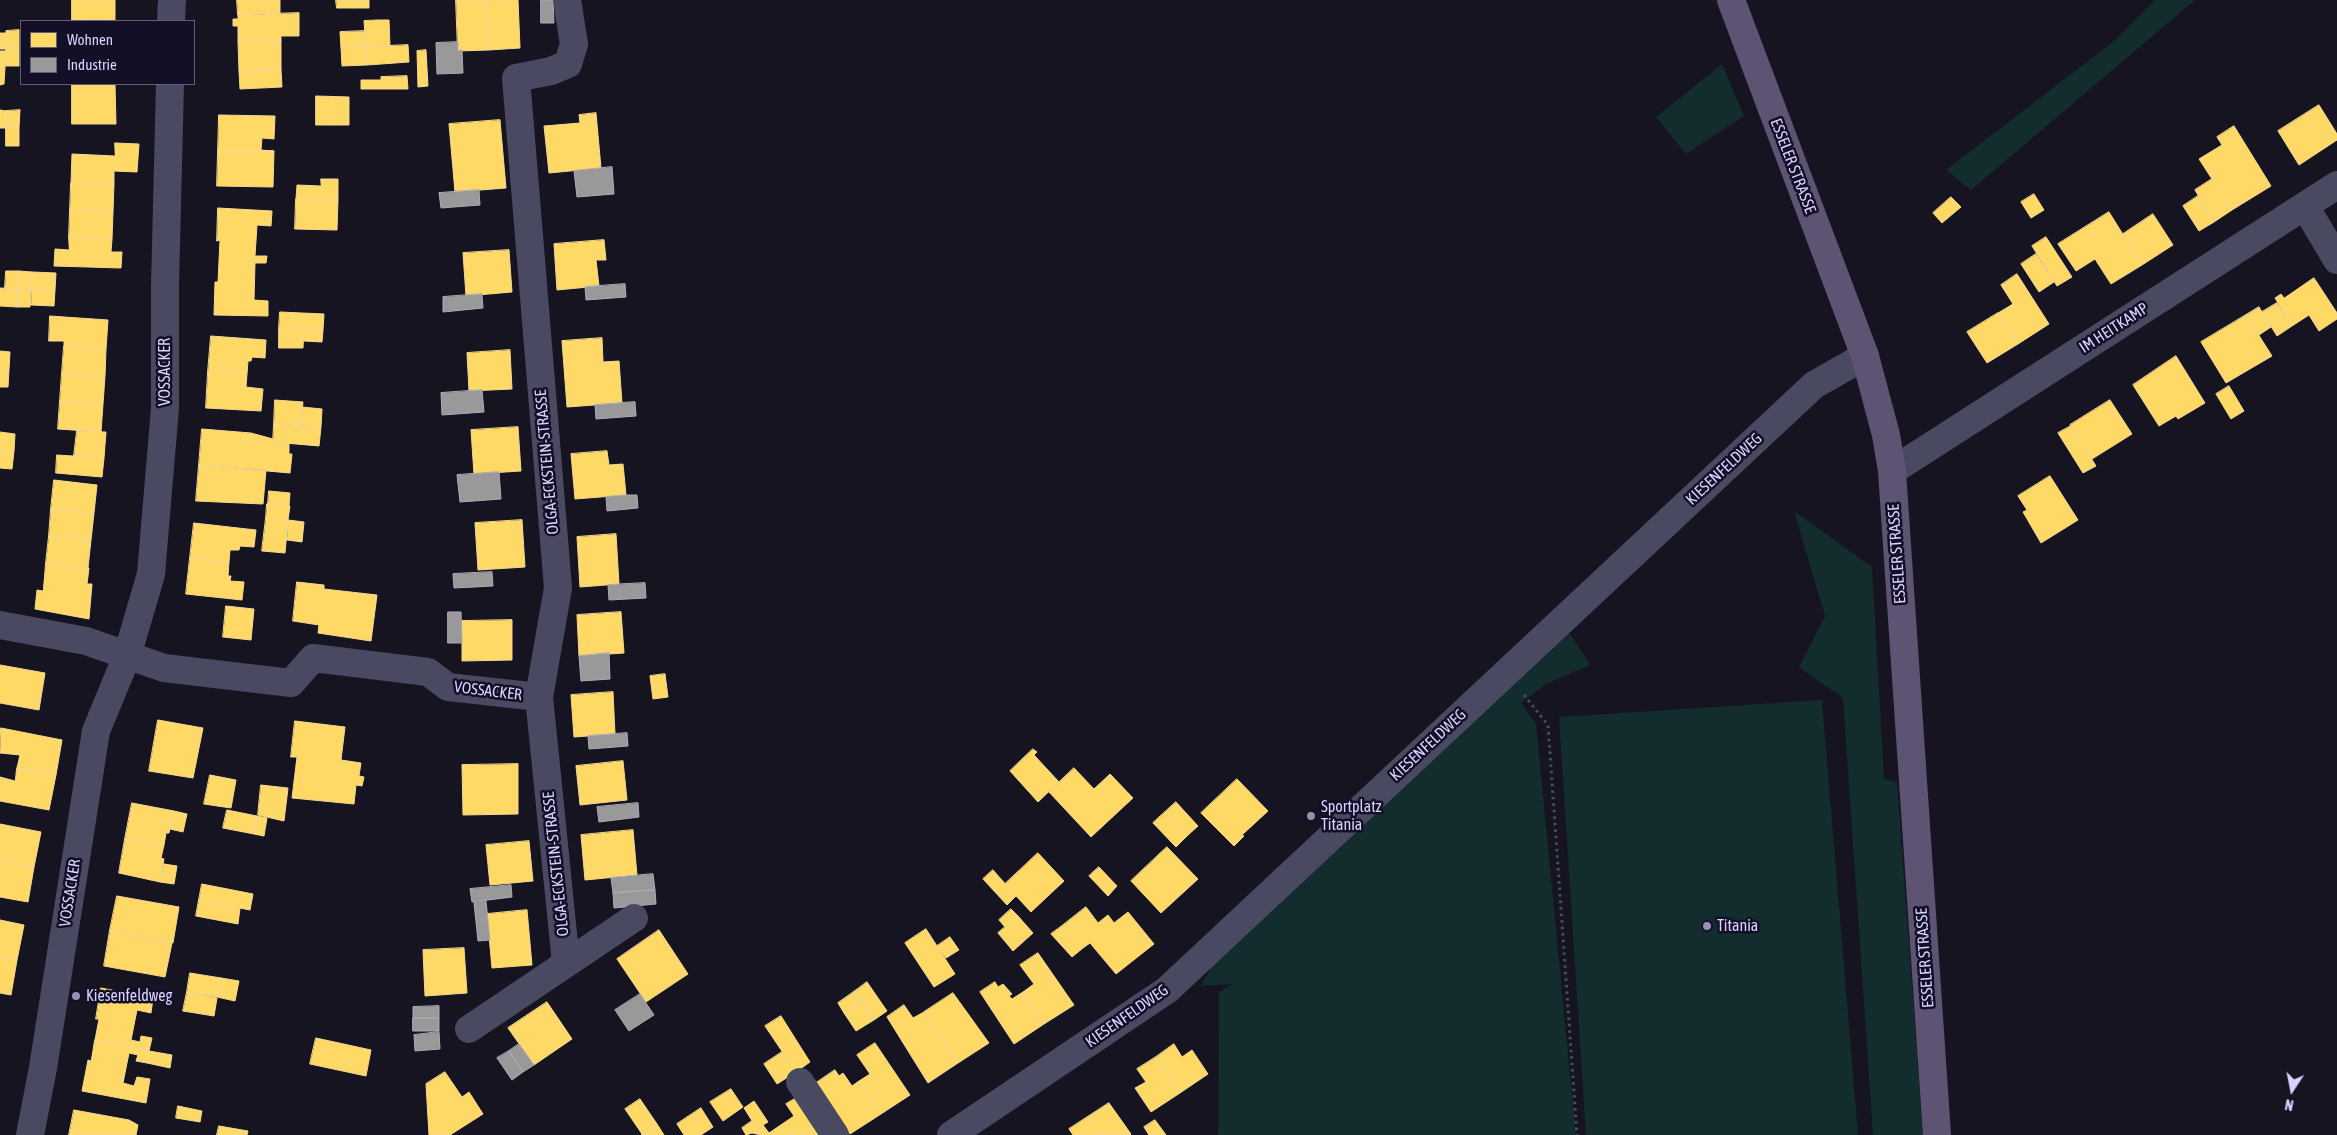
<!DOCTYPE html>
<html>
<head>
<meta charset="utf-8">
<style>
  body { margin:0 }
  #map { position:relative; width:2337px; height:1135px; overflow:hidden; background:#161421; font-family:"Asap Condensed",sans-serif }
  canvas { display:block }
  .legend { position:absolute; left:20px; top:20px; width:175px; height:65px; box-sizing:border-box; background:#130f26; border:1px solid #625e7d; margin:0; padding:6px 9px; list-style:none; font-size:15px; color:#d9d4ff }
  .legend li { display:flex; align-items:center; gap:10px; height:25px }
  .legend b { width:25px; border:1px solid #625e7d }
  .north { position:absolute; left:2267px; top:1065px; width:50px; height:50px; -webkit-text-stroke:4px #130f26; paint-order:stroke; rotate:191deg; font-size:14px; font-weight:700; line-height:20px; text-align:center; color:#d9d4ff }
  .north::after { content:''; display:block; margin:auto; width:18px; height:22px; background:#d9d4ff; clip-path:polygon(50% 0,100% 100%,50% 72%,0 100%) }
</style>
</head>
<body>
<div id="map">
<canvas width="2337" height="1135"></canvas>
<ul class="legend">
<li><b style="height:14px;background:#ffd966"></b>Wohnen</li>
<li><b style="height:14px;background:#999"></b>Industrie</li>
</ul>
<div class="north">N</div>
</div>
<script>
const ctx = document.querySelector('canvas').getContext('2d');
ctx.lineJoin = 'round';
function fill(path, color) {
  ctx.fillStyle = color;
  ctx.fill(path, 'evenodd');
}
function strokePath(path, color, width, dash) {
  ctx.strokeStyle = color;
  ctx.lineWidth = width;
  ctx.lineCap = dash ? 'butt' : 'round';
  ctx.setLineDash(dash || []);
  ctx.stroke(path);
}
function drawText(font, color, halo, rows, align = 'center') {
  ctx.font = font + ' "Asap Condensed",sans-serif';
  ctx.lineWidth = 5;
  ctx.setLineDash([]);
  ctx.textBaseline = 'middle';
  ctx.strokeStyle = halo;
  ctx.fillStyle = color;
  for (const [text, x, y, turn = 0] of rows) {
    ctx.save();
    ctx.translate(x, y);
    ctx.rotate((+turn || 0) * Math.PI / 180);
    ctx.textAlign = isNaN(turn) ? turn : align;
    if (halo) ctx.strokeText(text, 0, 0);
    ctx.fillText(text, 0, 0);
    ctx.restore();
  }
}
fill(new Path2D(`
  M2155 0H2195L1971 190 1946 170 2114 41Z
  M1722 64 1744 116 1686 154 1656 117Z
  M1794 511 1872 567 1884 779 1897 782 1923 1135H1873L1843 698 1799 667 1825 616Z
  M1569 632 1590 665 1546 684 1521 703 1536 724 1576 1135H1218L1219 992 1233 984 1201 986 1217 956Z
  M1822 700 1858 1135H1586L1559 717Z`), '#132c2d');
const homes = new Path2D(`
  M72 0H115V20H72Z
  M237 0H280V13L238 15Z
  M336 0H354V8H337Z
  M354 0H369V8H354Z
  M456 0H487L489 50 458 51Z
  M487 0H518L520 48 489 50Z
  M299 13V36H281V41L238 42V26H233V19H238V15Z
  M377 20H389L390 46 366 47 364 21Z
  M19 30V48H6V31Z
  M365 31 366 47 341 48 340 32Z
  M0 33H6V49H0Z
  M281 41V69L239 71 238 42Z
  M408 45 409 62 367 65 366 47Z
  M366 47 367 65 342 66 341 48Z
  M6 48H19V66H6Z
  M426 50 428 86 418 87 417 51Z
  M0 51H6L4 84 0 85Z
  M281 69 282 87 240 89 239 71Z
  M407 76 408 89H361V80H381V77Z
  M72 84H115L116 124H72Z
  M316 96 349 97V125H316Z
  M2319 105 2337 134V140L2299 165 2278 131Z
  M0 110 6 111V128H0Z
  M20 110 19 128 6 127V111Z
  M596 113 601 168 549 173 544 126 580 123 579 115Z
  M219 115 275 116 274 139 262 138 261 150 274 151H218Z
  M500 120 506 188 455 192 449 124Z
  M2234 126 2271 186 2232 210 2199 159 2222 145 2217 137Z
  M6 127 19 128V146H6Z
  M115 143 139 144 137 172 114 171V184L71 183 72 154 115 156Z
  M218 151H274L273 187 217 186Z
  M321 179H338V200L296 199 297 185 321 186Z
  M2212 179 2232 210 2214 222 2195 190Z
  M71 183 114 184 113 212 70 210Z
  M2034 194 2044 210 2031 218 2021 202Z
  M2198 196 2214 222 2199 231 2183 206Z
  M1951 197 1961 207 1942 223 1933 213Z
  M296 199 338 200 337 230 295 229Z
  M218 208 272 211 271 226 257 225 255 256H267L266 263H255L254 300 268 301V316L214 315 215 282H218L220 240 217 241Z
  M70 210 113 212 112 239 69 237Z
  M2109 212 2142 265 2111 284 2095 259 2076 271 2058 244Z
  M2153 214 2173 245 2142 265 2123 234Z
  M69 237 112 239 111 252H122L121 268 54 266 55 249 69 250Z
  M2046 237 2072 277 2057 286 2032 246Z
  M604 240 606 260H596L599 286 557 290 554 244Z
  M509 250 512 292 466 296 463 253Z
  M2036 254 2054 282 2039 292 2021 264Z
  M6 271H19L18 289 5 288Z
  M19 271 32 272 31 290 18 289Z
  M32 272 56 273 55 290 32 289Z
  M2017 274 2049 324 2018 344 1998 313 2013 304 2001 285Z
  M2314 278 2337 313V319L2319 331 2309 315 2292 326 2275 298 2281 294 2284 298Z
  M0 288 18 289 17 307 0 306Z
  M18 289 31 290 30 307H17Z
  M32 289 55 290 54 306 31 305Z
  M2277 303 2292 326 2277 336 2262 312Z
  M2259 307 2271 327 2259 335 2246 315Z
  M280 312 324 314 323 330 279 328Z
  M1998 313 2018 344 1987 363 1967 332Z
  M2246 315 2272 356 2226 383 2201 342Z
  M50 316 108 320 106 349 64 346V341H49Z
  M279 328 304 329 303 348H279Z
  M304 329 323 330 322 342 304 341Z
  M211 336 266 340 265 358 252 357 251 361H248L247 374 208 372Z
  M602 338 603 362 619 361 622 403 567 407 562 341Z
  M64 346 106 349 105 376 62 373Z
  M510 350 512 389 469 391 467 353Z
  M0 351 10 352 9 370 0 369Z
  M2176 356 2205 403 2178 419 2176 416 2159 426 2133 385Z
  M0 369 9 370 8 387H0Z
  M208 372 247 374 246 387 263 389 261 411 206 408Z
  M62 373 105 376 103 404 60 401Z
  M2229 386 2244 411 2231 419 2216 394Z
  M275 400 303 402 301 426 274 424Z
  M2110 400 2132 434 2092 459 2070 425Z
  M60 401 103 404 101 432 58 429Z
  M302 407 322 409 321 427 301 426Z
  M274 424 321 427 319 446 273 442Z
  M2071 426 2096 466 2083 473 2058 433Z
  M518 427 521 471 474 474 471 430Z
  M202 429 251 433 273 439V442L289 444V454H292L290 473 199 465Z
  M77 431 106 432 104 458 74 456Z
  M0 432 15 434 14 451 0 450Z
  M0 450 14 451 12 469 0 468Z
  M607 451 609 465 623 464 626 495 575 499 571 454Z
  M57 455 104 458 102 477 56 473Z
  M199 465 266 470 263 504 196 501Z
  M2050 476 2078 520 2041 543 2023 512 2027 510 2018 496Z
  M54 480 97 485 94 513 51 509Z
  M269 491 290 493 289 506 268 504Z
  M267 504 290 506 288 520 266 518Z
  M51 509 94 513 91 540 49 536Z
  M266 518 288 520 285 553 262 551Z
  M288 520 304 522 302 542 287 540Z
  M522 520 525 567 478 570 475 523Z
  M194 523 256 530 254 547 240 546 239 550H230L229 562 190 558Z
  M616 534 619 584 580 587 577 537Z
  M49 536 91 540 88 568 46 563Z
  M190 558 229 562 228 576H231L230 581 244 582 242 600 186 594Z
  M46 563 89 568 87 584H92L89 619 35 609 37 590 43 591Z
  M297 582 324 585V589L377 595 371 641 318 633 319 625 293 621Z
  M226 606 254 609 251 640 223 637Z
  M621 612 624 653 579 656 577 615Z
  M512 620V660L462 661V621Z
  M0 665 45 673 39 710 0 703Z
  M665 674 668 697 653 699 650 676Z
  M613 692 615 734 574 737 571 695Z
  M158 720 203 728 193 778 149 771Z
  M295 721 345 727 341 760 361 763 359 776 364 777 362 786 356 785 354 804 292 798 297 757H291Z
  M1 728 62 740 56 775 17 768 20 755 0 753Z
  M1033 749 1037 752 1034 755 1059 782 1038 802 1010 771Z
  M623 761 627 800 580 805 576 766Z
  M518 764V814L463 815 462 765Z
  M17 768 56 775 49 810 0 801V777L15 781Z
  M1074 768 1094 789 1110 774 1133 798 1091 837 1049 792Z
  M210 775 236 780 231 808 204 804Z
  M1237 779 1268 811 1242 835 1244 836 1234 846 1201 813Z
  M261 785 288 788 284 821 258 815Z
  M1176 802 1198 826 1187 836 1165 812Z
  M132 803 174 811 169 833H166L164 845 125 839Z
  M227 810 257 816 254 834 223 828Z
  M174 811 187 814 183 832 170 829Z
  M1165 812 1187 836 1176 847 1153 823Z
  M257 816 267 818 264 836 254 834Z
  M0 824 41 832 34 867 0 860Z
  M633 830 637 875 585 880 581 835Z
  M125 839 164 845 161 858 164 859 160 882 119 873Z
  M529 841 533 881 490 885 486 845Z
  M1167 847 1198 879 1161 913 1131 881Z
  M1038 853 1064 881 1031 912 1005 884Z
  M0 860 34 867 28 902 0 897Z
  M164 864 177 866 174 884 160 882Z
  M1099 867 1117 886 1108 896 1089 876Z
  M993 870 1016 896 1007 905 983 879Z
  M202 884 253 894 250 910 199 900Z
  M117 896 179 907 173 943 110 930Z
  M199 900 240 908 238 924 196 916Z
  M1086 907 1098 923 1108 915 1114 923 1128 912 1154 944 1116 974 1090 943 1083 948 1062 926Z
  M1011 909 1018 916 1005 927 999 920Z
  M527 910 532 965 492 968 487 914Z
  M1018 916 1033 933 1013 951 998 933Z
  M0 920 24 925 17 960 0 957Z
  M1062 926 1083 948 1072 957 1051 934Z
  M926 929 955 974 934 987 905 943Z
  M110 930 172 943 165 977 104 966Z
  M659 930 688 974 646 1002 617 959Z
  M950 937 959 950 946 958 937 946Z
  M464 948 467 993 425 996 423 950Z
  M1038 953 1074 1005 1044 1024 1023 992 1034 984 1020 965Z
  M0 957 17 960 11 995 0 993Z
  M190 973 221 978 217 997 187 992Z
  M221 978 239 981 235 1001 217 997Z
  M867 982 887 1011 874 1020 855 991Z
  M995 982 998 987 1003 984 1012 994 1009 996 1012 999 1023 992 1044 1024 1014 1044 980 992Z
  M101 988 153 998 151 1013 137 1010 131 1040 140 1042 141 1036 152 1038 149 1051 95 1040 99 1019H96Z
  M855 991 861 1001 844 1013 838 1003Z
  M187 992 217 998 214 1016 183 1011Z
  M953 993 989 1043 958 1063 924 1012Z
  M861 1001 874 1020 856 1031 844 1013Z
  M547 1002 572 1039 534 1065 508 1028Z
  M904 1005 913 1018 924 1012 958 1063 928 1083 887 1017Z
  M781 1016 810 1062 796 1072 765 1026Z
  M316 1038 371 1050 366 1076 310 1064Z
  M95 1040 149 1051 147 1063 136 1061 138 1055 129 1053 123 1083 134 1086 137 1077 150 1079 146 1103 82 1091 88 1060 91 1061Z
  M875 1043 910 1095 881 1114 859 1081 870 1074 857 1055Z
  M1174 1044 1182 1057 1192 1050 1208 1074 1180 1093 1156 1057Z
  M149 1051 172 1055 170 1068 147 1063Z
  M782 1052 796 1072 777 1084 764 1064Z
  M1156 1057 1180 1093 1151 1112 1135 1088 1146 1082 1137 1069Z
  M835 1070 839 1076 843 1073 852 1086 859 1081 881 1114 850 1134 816 1083Z
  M445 1072 462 1097 469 1092 483 1114 450 1135H429L426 1084Z
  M731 1089 743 1107 723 1121 710 1102Z
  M798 1097 824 1135H761L744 1108 754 1101 768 1122 763 1125 769 1133 794 1116 786 1104Z
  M640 1099 657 1124 642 1134 625 1109Z
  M1109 1103 1131 1134 1130 1135H1102L1089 1116Z
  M178 1106 202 1111 200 1122 176 1118Z
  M701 1108 713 1127 701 1135H684L677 1124Z
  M74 1110 129 1120 138 1125 136 1135H69Z
  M1089 1116 1102 1135H1073L1069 1129Z
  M1155 1120 1166 1135H1149L1144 1127Z
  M752 1121 761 1135 752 1133 746 1135 742 1128Z
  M657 1124 664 1135H641L642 1134Z
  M219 1126 248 1131 247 1135H217Z`);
fill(homes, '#ffd966');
strokePath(homes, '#f4d894', 1);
const industry = new Path2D(`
  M541 0H553L554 23H541Z
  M458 42V51L462 50 463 73 437 74 436 43Z
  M612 167 614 194 577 197 574 171Z
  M479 190 480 205 441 208 439 193Z
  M625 284 626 297 586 300 585 287Z
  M482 294 483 308 443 312V297Z
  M482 390 484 412 442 415 441 393Z
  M635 402 636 416 596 419 595 405Z
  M499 472 501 499 460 502 457 475Z
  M626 495H637L638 508 607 511 606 497Z
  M492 572 493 586 454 588 453 574Z
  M645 583 646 598 609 600 608 585Z
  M448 612H461L462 643H448Z
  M609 653 610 679 581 681 579 656Z
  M627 733 628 746 589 749 588 736Z
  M638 803 639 817 599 822 597 807Z
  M653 874 655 890 613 893 611 878Z
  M511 885 512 897 472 902 470 889Z
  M655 890 656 904 614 908 613 893Z
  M486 901 490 940 478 941 474 903Z
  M640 994 654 1015 629 1031 615 1010Z
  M439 1006V1018H413V1007Z
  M413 1018H439V1031H413Z
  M439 1032 440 1049 415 1051 414 1035Z
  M519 1044 534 1065 523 1072 509 1051Z
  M509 1051 523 1072 512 1080 497 1058Z`);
fill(industry, '#999');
strokePath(industry, '#acabb8', 1);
strokePath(new Path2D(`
  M1524 695 1548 725 1577 1135`), '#44505f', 3, [2.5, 4]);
strokePath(new Path2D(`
  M171 21 172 0
  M2305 206 2337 260
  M1892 471 2337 185
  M0 625 86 641 164 668 291 683 313 658 428 672 448 687 539 697
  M566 963 539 697 558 588 516 78 551 71 568 64 574 44 567 0
  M469 1029 634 918
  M800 1082 835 1135
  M30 1135 43 1068 96 731 127 656 151 574 165 408V285L170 84
  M951 1135 1167 990 1814 385 1865 356`), '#4a4962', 28);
strokePath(new Path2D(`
  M1731 0 1865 356 1886 435 1892 471 1937 1135`), '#5e5373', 28);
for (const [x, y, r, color] of [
  [1311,816,5,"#9591b1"],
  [1707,926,5,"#9591b1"],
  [76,996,5,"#9591b1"]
]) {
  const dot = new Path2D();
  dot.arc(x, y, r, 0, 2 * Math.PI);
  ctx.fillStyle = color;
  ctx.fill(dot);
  strokePath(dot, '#130f26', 2);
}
drawText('16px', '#d9d4ff', '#130f26', [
  ["ESSELER STRASSE",1793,166,69],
  ["IM HEITKAMP",2114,328,-33],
  ["VOSSACKER",165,372,-90],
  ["OLGA-ECKSTEIN-STRASSE",547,462,-95],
  ["KIESENFELDWEG",1724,469,-43],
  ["ESSELER STRASSE",1897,554,-94],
  ["VOSSACKER",488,691,7],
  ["KIESENFELDWEG",1428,745,-43],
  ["OLGA-ECKSTEIN-STRASSE",556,864,-96],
  ["VOSSACKER",70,893,-81],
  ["ESSELER STRASSE",1925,958,-94],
  ["KIESENFELDWEG",1127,1016,-35]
]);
drawText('16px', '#d9d4ff', '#130f26', [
  ["Sportplatz",1321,807],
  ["Titania",1321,825],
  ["Titania",1717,926],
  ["Kiesenfeldweg",86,996]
], 'left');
</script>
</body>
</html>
